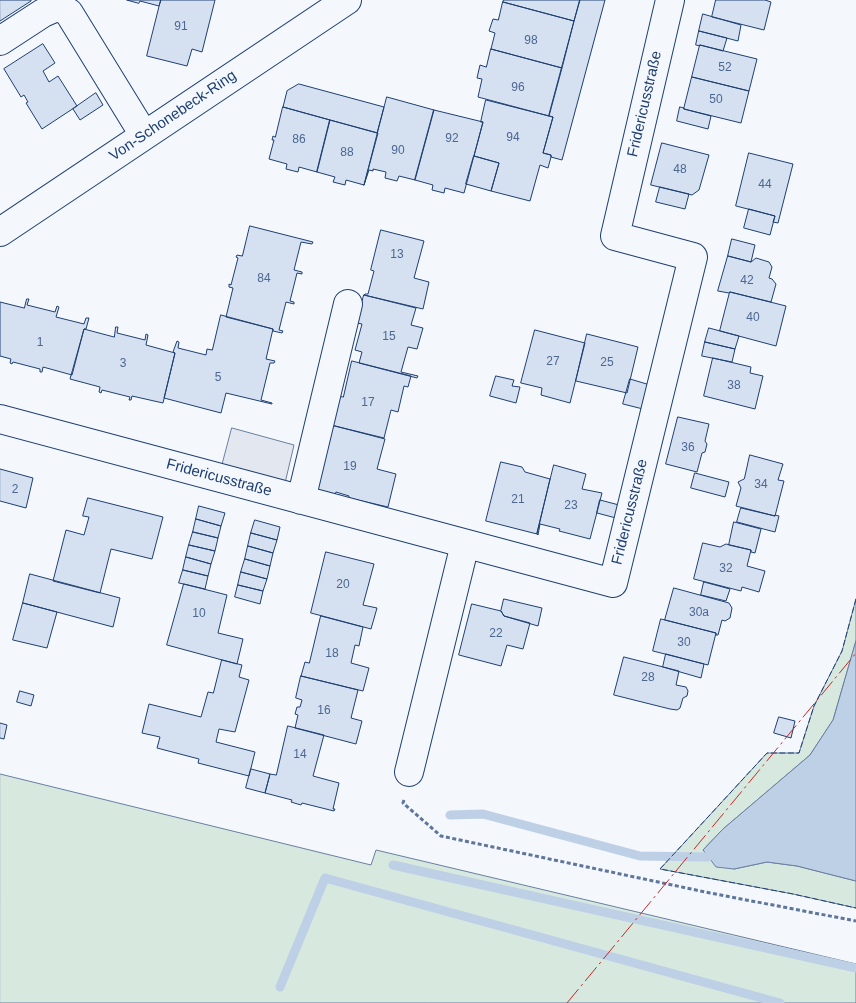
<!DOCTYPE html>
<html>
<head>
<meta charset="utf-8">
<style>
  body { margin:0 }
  canvas { display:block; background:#f4f7fb }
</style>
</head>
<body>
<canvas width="856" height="1003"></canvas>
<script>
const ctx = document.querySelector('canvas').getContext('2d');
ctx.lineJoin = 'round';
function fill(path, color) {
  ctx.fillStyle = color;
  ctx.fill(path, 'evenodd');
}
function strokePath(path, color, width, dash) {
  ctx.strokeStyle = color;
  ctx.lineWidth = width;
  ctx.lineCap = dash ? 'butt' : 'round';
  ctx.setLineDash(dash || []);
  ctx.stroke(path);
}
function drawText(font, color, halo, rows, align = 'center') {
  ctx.font = font + ' Arial,sans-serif';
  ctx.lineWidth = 4;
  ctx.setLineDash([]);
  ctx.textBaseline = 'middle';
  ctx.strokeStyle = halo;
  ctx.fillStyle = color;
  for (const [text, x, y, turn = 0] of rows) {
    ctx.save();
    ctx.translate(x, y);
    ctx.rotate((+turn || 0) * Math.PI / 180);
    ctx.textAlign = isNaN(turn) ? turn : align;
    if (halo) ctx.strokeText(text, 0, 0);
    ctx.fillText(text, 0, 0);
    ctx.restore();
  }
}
const green = new Path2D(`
  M856 599V641L833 720 810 755 723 829 703 850 734 869 767 862 797 866 856 881V908L793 894 660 869 767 753H799L814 706 842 651Z
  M0 774 371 865 376 850 856 964V1003H0Z`);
fill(green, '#d7e8df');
strokePath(green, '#687fa3', 1);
const parking = new Path2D(`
  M232 428 294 445 285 483 222 466Z`);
fill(parking, '#e3e8f0');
strokePath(parking, '#687fa3', 1);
const water = new Path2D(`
  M856 641V881L797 866 767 862 734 869 716 867 703 850 723 829 810 755 833 720Z`);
fill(water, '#bed0e5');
strokePath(water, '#687fa3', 1);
strokePath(new Path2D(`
  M450 815 483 814 640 856 708 857
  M393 865 856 968
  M280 987 325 878 780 1003`), '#bed0e5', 9);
const building = new Path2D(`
  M0 0H31V1L0 21Z
  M127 0H161L159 6 140 1 139 3Z
  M161 0H215L202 52 192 49 187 66 147 56Z
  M504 0H580L574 21 503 2Z
  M580 0H605L562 160 551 157V155L543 153 553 117 549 116Z
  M716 0H765L771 2 764 30 712 17Z
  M503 2 574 21 562 68 491 49 495 33 489 31 493 19 498 20Z
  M703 14 741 25 738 41 699 31Z
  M699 31 727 38 723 51 700 45V46L696 45Z
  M43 44 55 63 43 71 49 82 58 76 77 106 42 129 26 103 28 102 24 95 21 97 4 69Z
  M700 45 757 59 749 91 692 77Z
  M491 49 562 68 549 116 478 97 482 79 477 78 480 65 486 67Z
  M692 77 749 91 741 123 684 109Z
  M299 84 384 107 377 133 283 107 287 91Z
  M96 93 103 105 80 120 73 109Z
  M387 97 434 110 415 180 399 176 397 181 385 178 386 172 373 169V171L369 170 364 185Z
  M486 100 553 117 543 153 551 155V157L548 168 540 165 530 201 491 191 499 163 474 156 483 122H481Z
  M283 107 330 120 317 172 299 167 298 172 286 169 287 164 269 159 274 140H272L273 136 275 137Z
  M680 107 684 108V109L711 116 708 129 677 121Z
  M434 110 483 122 464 193 445 188 444 193 432 190 433 185 415 180Z
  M330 120 378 133 364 185 346 180 345 185 333 182 335 177 317 172Z
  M662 143 709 155 699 190 692 195 651 185Z
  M749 153 793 164 778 223 773 222 775 216 736 206Z
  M474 156 499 163 491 191 466 184Z
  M660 187 689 194 685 209 656 202Z
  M749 209 775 216 770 235 744 228Z
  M250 226 313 242 312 244 301 242 294 270 302 272V274L297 273 290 301 294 302V304L286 302 279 330 283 331 282 333 273 331V329L226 317 233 288 229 287V284L231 285 238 258 236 257 237 255 242 256Z
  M381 230 424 241 414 278 429 282 423 309 364 295 365 294H368L374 271 371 270Z
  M732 239 755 245 751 262 728 256Z
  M728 256 751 262 756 258 769 262 772 267 769 278 772 279 776 284 771 302 730 292 729 293 718 291Z
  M730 292 786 306 776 346 720 331Z
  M364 295 416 308 411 325 423 328 417 349 408 347 401 372 418 376 417 378 359 363 362 352 355 350 362 324 357 323Z
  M27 299H29L27 305 55 312 57 306 59 307 56 317 84 324 86 318H89L86 329H84L72 375 43 367 42 372H40V369L13 362 12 364 10 363 11 359 0 356V302L24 308Z
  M221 315 273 329 266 359 275 361 274 363H270L261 400 272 403V404L226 393 221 413 164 398 175 353 173 352 177 341 179 342 178 348 206 355 207 349 212 350Z
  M116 327H118L117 333 145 340 146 334 148 335 146 345 175 353 163 403 132 396 131 400H129L130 397 102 390 101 393 99 392 100 387 70 379 84 329 114 337Z
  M709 328 739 336 735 349 705 342Z
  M535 330 585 343 570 403 541 395 542 388 521 383Z
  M587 334 638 347 627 393 576 381Z
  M705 342 735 349 732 362 702 356Z
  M713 358 751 367 750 373 763 376 755 409 704 396Z
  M352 361 411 376 408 387 404 386 398 412 391 410 384 438 331 425 338 396 343 397Z
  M496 376 514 380 512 386 520 387 516 403 490 396Z
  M630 379 650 385 643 409 623 404Z
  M678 417 709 424 705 441 707 444 705 452 702 453 697 472 666 464Z
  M331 425 385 439 377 469 396 474 388 507 349 498V496L336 492 335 494 317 490Z
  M750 455 783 464 778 480 784 481 775 516 736 506 741 488 738 482 744 479Z
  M501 462 522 467 525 472 550 479 537 534 486 521Z
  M554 465 586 474 582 489 602 493 590 539 559 531 560 529 540 524 538 535 537 534Z
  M0 469 33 478 26 508 0 501Z
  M695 473 729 482 725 497 691 488Z
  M88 498 163 517 152 559 111 549 100 593 53 581 66 530 84 535 89 517 83 516Z
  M600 500 619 505 616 518 597 513Z
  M199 506 225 513 221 526 196 519Z
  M741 508 775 516V515L779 516 775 532 737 522Z
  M196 519 221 526 218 538 193 532Z
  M255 520 280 527 277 540 251 533Z
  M734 522 761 529 755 553 751 552V550L729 545Z
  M193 532 218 538 215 551 189 545Z
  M251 533 277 540 273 553 248 546Z
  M703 543 720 547 726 544 751 550 747 566 765 571 759 592 742 587 741 591 694 579Z
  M189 545 215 551 211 564 186 557Z
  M248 546 273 553 270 566 245 559Z
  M326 552 374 564 363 605 377 608 371 629 311 613Z
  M186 557 211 564 208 576 183 570Z
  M245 559 270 566 267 579 241 572Z
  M183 570 208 576 205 589 179 583Z
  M241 572 267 579 263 591 238 585Z
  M30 574 120 598 113 627 23 603Z
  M704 582 730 589 726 601 701 595Z
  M184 584 227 595 218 633 243 639 237 664 167 645Z
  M238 585 263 591 260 604 235 597Z
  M674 588 729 603 732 608 730 618 725 621 722 620 718 635H716V633L665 620Z
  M504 599 542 608 538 626 504 616 501 611Z
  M23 603 57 612 47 648 13 640Z
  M472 604 501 611 504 616 530 623 523 649 507 645 501 666 459 655Z
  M321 616 363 627 359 646 355 645 351 663 369 668 363 691 301 676 305 662 309 663Z
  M661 619 716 633 708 665 653 651Z
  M666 654 704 664 701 678 663 667Z
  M624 657 679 671 676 685 686 687 688 691 687 696 683 698 680 708 677 710 670 709 614 695Z
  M222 660 242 665 239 677 249 680 235 732 219 729 216 742 255 752 249 776 198 763 199 759 157 748 160 737 142 733 149 704 201 717 208 692 213 693Z
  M301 676 358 690 351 718 362 721 356 744 295 728 298 715 295 714 297 707H300L302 700 296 698Z
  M20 691 34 695 31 706 17 702Z
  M779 717 795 721 791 738 774 733Z
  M0 723 7 725 4 739 0 738Z
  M288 726 324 735 313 776 339 783 333 809H335L334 811 302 803 301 805 291 802 292 800 265 793 270 774 276 775Z
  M251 769 270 774 265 793 246 788Z`);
fill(building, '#d5e0f0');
strokePath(building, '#1d3f73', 1);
const minor = new Path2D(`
  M0 41 43 13 59 6 69 13 144 135
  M0 232 347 0
  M0 419 613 583 693 257 615 236 670 0
  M301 500 348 304
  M409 772 465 544`);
strokePath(minor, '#1d3f73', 30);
strokePath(new Path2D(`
  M404 800 403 803 441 836 710 893 856 921`), '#5e769c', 3, [4, 2.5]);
strokePath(minor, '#f4f7fb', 28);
strokePath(new Path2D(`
  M856 599 842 651 814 706 799 753H767L660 869 793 894 856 908`), '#1d3f73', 1, [6, 2.5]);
strokePath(new Path2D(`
  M567 1003 856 653`), '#c62828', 1, [18, 4, 2.5, 4]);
drawText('12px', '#4b6792', null, [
  ["91",181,27],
  ["98",531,41],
  ["52",725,68],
  ["96",518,88],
  ["50",716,100],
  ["94",513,138],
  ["92",452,139],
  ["86",299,140],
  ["90",398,151],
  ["88",347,153],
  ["48",680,170],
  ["44",765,185],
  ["13",397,255],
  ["84",264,279],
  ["42",747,281],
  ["40",753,318],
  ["15",389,337],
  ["1",40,343],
  ["27",553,362],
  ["25",607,363],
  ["3",123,364],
  ["5",218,378],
  ["38",734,386],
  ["17",368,403],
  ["36",688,448],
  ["19",350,467],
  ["34",761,485],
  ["2",15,490],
  ["21",518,500],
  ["23",571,506],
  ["32",726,569],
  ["20",343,585],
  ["30a",699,613],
  ["10",199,614],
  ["22",496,634],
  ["30",684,643],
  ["18",332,654],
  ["28",648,678],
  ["16",324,711],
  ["14",300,755]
]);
drawText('15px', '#1d3f73', '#f4f7fb', [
  ["Fridericusstraße",645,104,-77],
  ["Von-Schonebeck-Ring",173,116,-34],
  ["Fridericusstraße",219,478,15],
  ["Fridericusstraße",630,512,-76]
]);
</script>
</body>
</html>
